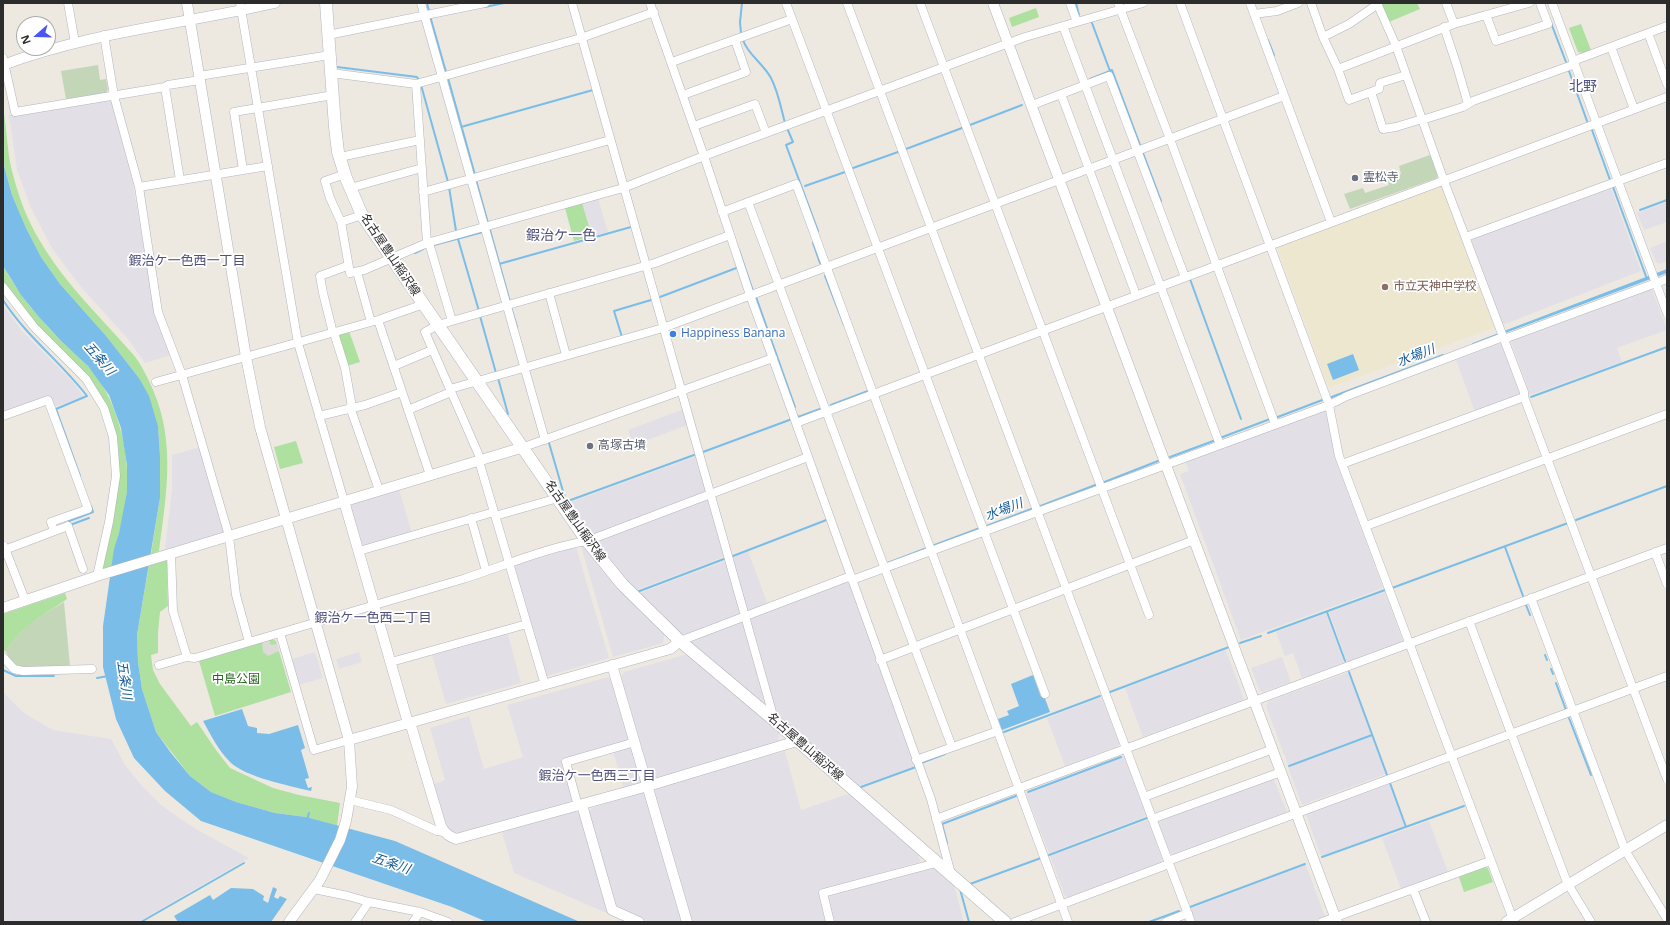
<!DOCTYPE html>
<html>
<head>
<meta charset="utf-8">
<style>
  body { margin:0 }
  #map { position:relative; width:1670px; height:925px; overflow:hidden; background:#ede9e0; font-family:"Open Sans",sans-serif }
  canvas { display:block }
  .frame { position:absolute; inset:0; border:4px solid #2c2c2c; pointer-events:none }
  .north { position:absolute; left:16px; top:16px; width:40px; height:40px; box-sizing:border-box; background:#fff; border:1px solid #ababab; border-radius:50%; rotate:250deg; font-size:11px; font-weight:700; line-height:16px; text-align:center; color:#2c2c2c }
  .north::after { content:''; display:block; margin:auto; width:14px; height:18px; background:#4b55ef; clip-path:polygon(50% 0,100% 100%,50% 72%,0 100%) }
</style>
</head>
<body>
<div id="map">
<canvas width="1670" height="925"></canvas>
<div class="frame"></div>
<div class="north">N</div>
</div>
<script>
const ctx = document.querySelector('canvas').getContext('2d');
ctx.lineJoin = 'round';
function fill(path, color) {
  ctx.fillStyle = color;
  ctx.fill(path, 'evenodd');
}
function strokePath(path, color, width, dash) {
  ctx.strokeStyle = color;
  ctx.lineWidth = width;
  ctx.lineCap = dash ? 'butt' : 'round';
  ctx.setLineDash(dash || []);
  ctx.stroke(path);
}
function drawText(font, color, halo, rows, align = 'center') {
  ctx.font = font + ' "Open Sans","Noto Sans JP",sans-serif';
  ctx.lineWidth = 3.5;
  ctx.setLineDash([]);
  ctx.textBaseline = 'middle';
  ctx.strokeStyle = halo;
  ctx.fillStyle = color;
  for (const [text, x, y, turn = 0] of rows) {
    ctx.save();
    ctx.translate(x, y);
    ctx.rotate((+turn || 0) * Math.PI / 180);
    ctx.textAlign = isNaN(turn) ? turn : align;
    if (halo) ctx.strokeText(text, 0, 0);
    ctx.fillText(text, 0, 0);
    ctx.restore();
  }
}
fill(new Path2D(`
  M108 99 111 101 132 179 155 314 171 355 145 363 128 339 81 287 53 250 31 208 17 170 9 115Z
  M1611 188 1641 271 1505 324 1501 323 1472 241 1473 238Z
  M598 198 608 232 592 236 582 203Z
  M1667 202V222L1644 230 1637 213Z
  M1667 241V261L1660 264 1656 262 1650 248Z
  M1649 289 1652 290 1667 330 1617 348 1622 362 1530 395 1511 342 1512 339Z
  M3 305 22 331 73 382 84 397 53 407 49 397 3 414Z
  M1500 343 1503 344 1520 393 1519 396 1475 412 1456 360Z
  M684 409 688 425 634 445 628 430Z
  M1327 410 1335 457 1383 588 1241 640 1180 474 1189 471 1185 460Z
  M200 447 224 529 222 533 208 538 167 550 165 548 172 489V455Z
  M697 456 707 493 590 536 568 503Z
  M399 489 412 533 364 546 361 544 350 507 353 501Z
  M705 499 708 501 724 557 634 591 593 541Z
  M581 546 587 547 665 632 663 643 613 657Z
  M576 547 609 658 547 676 544 674 514 569 516 565Z
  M748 551 768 605 748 613 732 558Z
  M725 561 740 614 683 637 637 594Z
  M849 579 915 766 857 787 776 716 769 693 771 692 750 617Z
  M1385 592 1403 641 1402 643 1347 662 1329 612Z
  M1326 613 1344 663 1302 678 1293 653 1285 656 1276 632Z
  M742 621 765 705 764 706 689 641Z
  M508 634 521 683 446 704 432 655Z
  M1226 650 1243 697 1242 701 1143 737 1125 688Z
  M315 652 323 678 299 685 292 659Z
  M359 652 362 662 339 669 336 659Z
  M684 655 695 657 780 731 778 743 655 779 650 776 621 677 624 672Z
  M1282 657 1291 682 1263 692 1260 691 1251 668Z
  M1349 672 1371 734 1288 765 1266 706 1269 701Z
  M608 677 612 679 630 738 628 740 562 760 574 800 572 803 460 835 451 832 446 826 433 784 445 780 430 728 469 716 484 769 523 757 507 705Z
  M3 692 24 713 53 730 111 739 125 765 141 785 161 805 194 828 249 858 138 922H3Z
  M1102 697 1119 743 1118 746 1065 766 1047 718Z
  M1372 736 1386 774 1302 805 1288 767Z
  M629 747 632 748 642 779 639 784 624 789 613 751Z
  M785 751 801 810 851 793 919 853 920 862 819 890 828 922H692L654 792 658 787Z
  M1124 756 1147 816 1049 853 1026 794Z
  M1273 777 1287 812 1173 854 1170 853 1157 821Z
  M1390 784 1405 826 1321 856 1306 814Z
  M641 792 646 795 683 922H649L619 908 615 904 589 812 592 808Z
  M575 811 580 814 609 914 514 873 502 832Z
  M1148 820 1162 858 1161 863 1068 897 1065 896 1050 856Z
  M1429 821 1448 872 1401 889 1382 838Z
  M1306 865 1325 917 1311 922H1194L1189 909Z
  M936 867 953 881 964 922H833L827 899 829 896Z`), '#e2e0e6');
fill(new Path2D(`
  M1440 186 1442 187 1494 325 1493 328 1331 387 1328 386 1277 248 1278 246Z`), '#ede7d0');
fill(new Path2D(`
  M1381 3H1417L1420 9 1389 22Z
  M1036 8 1039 17 1012 27 1009 18Z
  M1581 24 1591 50 1582 53 1578 52 1569 28Z
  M3 108C7 129 7 151 12 171 18 195 27 220 40 241 65 284 99 315 130 351 138 359 143 369 148 379 177 436 167 490 159 551L151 554 160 498V456L158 426 139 378 107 337 60 284 41 257 26 228 12 195 3 162Z
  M582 203 592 236 574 241 565 208Z
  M3 266C18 294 39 318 60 340 69 349 79 356 87 365 116 395 130 450 127 492 125 517 115 541 113 566L101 569 117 477 105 407 36 326 4 285Z
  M349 331 360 362 347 366 337 335Z
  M296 441 303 463 280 469 274 447Z
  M167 560 168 606 160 612 158 632V653L151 655 153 670 160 684 191 726 197 722 216 750 230 768 273 788 299 795 340 803 337 826 306 817 275 813 236 802 211 792 190 776 156 732 142 689 138 662 137 635 149 565Z
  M65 593 67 599C46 614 18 628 6 652L3 649V614Z
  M272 639 276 641 291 692 215 716 199 661Z
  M1485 867 1488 868 1493 882 1464 892 1459 877Z`), '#aee0a0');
fill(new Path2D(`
  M98 65 100 80 106 79 108 89 106 93 66 99 61 71Z
  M1430 155 1438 175 1437 178 1350 209 1344 194 1363 188 1365 193 1389 185 1387 180 1401 174 1399 166Z
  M64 602 70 666C54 667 33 671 18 667 12 664 9 658 6 652 17 629 43 615 64 602Z`), '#c3d6b8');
fill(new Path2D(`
  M269 640 271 645 277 644 279 651 268 656 263 652 262 642Z`), '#dddbd6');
fill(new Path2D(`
  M3 162 12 195 26 228 41 257 60 284 107 337 139 378 149 396 158 426 160 456V498L137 635 138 662 142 689 156 732 171 753 190 776 211 792 236 802 275 813 306 817 395 841 580 922H487L452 907 201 821 165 791 134 758 116 719 103 667V626L114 549 119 533 127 492V465L121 428 109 395 88 366 61 341 38 316 21 295 3 266Z
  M1667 269V273L1505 333 1504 331Z
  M1353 354 1359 370 1333 380 1327 364Z
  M1033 675 1041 697 1044 696 1050 712 1002 730 998 719 1009 715 1007 711 1019 706 1011 684Z
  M242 709 248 726 257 728V733L269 734 298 725 305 748 301 750 309 778 305 779 308 788 312 787 311 791C290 786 245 777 230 762 218 750 211 735 203 721Z
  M273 887 277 889 274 897 278 899 280 896 287 899 271 922H178L174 916 210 895 213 900 231 888 253 889 264 896 263 900 268 903Z`), '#7abde8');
strokePath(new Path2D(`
  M427 3 429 11
  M1076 3 1079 15
  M485 7 504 3
  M430 16 446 72
  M1092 23 1110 71 1112 70 1140 145
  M1551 23 1566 62
  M741 33 740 22 742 3
  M743 40C748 55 763 63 771 78 778 91 781 108 785 123
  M1268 40 1274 55
  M337 67 417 77 419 80
  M1569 71 1587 121
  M448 78 475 175
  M1090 79 1110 71
  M421 85 448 182
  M970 125 1022 105
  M461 127 593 90
  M787 128 793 142 786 145 818 231
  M1592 130 1610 180
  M906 149 962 128
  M1143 153 1161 201
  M853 168 898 152
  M476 180 488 223
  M805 186 845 172
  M449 187 456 231
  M1613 187 1647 279
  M1640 210 1667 200
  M490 230 510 302
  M458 239 479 311
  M813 243 820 263
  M434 245 483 232
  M739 250 753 291
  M415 253 423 249
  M499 264 631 227
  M825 276 844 325
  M1190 279 1241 419
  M660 297 739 267
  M756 297 795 407
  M3 300C26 336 61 362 87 396L56 409 80 476
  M511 307 517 327
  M480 316 496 373
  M622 337 614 311 651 300
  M1473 344 1499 334
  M498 378 508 414
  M1531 397 1667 347
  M1329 398 1443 355
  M831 405 868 391
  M797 415 798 417 820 409
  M1275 418 1325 399
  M1220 438 1270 419
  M549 443 565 498 568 501 694 455
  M703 452 792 419
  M1170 457 1216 440
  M1102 483 1158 461
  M1038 507 1098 484
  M89 518 70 525 69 521 93 512 91 506
  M1576 520 1667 486
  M984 527 1034 508
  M932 546 980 528
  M1505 547 1523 596
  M733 556 829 519
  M885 564 927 548
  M1392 588 1568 523
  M637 592 724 559
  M1526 605 1530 615
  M1327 612 1345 661
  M1268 633 1385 590
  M1240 643 1261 636
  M1545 655 1547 660
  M1551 669 1553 674
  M3 670 16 676H54
  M1349 672 1387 775
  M97 678 108 676
  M1556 683 1566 710
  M1110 692 1229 647
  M1569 718 1591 775
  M1004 732 1100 696
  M921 763 945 754
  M1289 766 1372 735
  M1390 783 1406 827
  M861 787 916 767
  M1028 792 1121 757
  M307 820 309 813
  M947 843 942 824 1016 796
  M1049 855 1147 818
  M1322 857 1464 806
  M970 884 1041 858
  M960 889 969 922
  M1190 907 1305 864
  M141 922 244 863
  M1149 922 1179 911`), '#7abde8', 2);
const minor = new Path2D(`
  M68 3 75 43
  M240 3 298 343 344 501
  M421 3 545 440
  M572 3 774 719
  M650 3 704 156 1025 37 1143 3
  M786 3 1045 694
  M847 3 1191 922
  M920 3 1149 615
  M1070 3 1077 22
  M1118 3 1170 139 1274 421
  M1180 3 1329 405 1339 456 1514 922
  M1250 3 1331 222
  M1311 3 1323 37 1338 69 1454 24 1529 3
  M1377 3 1396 46 1444 181 1524 392V397L1667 779
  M1446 3 1454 24
  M1552 3 1667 313
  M1254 14 1277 11 1298 3
  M1486 15 1496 41 1548 24 1540 3
  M1063 26 1220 445
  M1444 27 1457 66 1468 104
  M1648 33 1667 84
  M104 35 114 96 139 187 158 312 182 375 229 536 236 595 249 642
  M328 35 485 3
  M1323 37 1349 24 1378 4
  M1611 47 1634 109
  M3 58 15 112 165 87 180 180
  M1573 61 1667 26
  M672 62 792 19
  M1338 69 1349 100 1371 92 1383 129 1396 127 1422 119
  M331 73 416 84 581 38 654 12
  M199 76 330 55
  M416 84 427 243
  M165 87 168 85 200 80
  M1371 92 1379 89 1380 83 1406 75
  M1061 94 1136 295
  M683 95 746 72 735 40
  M1032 105 1109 76 1185 277
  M1422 120 1463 107 1473 101 1575 64
  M694 126 755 104 766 133
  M340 157 420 140
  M243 170 234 112 333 95
  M139 187 268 166
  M350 188 422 168
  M423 192 610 140
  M748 202 885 569
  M722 212 796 184 1068 922
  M362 215 341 222 350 273 364 270 427 243 623 188 704 156 750 295 931 799 951 874
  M341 222 330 198 325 181 345 174
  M1466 237 1667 163
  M429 243 452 321
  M357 272 371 322
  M3 287 34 327 86 379 104 408 113 437 116 476 109 522 97 576
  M549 293 566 355
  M378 320 430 475
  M333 333 323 293 320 276 347 266
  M334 333 345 368 352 407
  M1504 339 1667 279
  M394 366 432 350
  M156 382 378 320 424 304
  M450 389 663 328 1284 96
  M350 407 379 490
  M408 410 451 392
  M3 416 48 400 88 509 51 522 54 531
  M319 416 365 405 402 392
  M796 423 1667 97
  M524 447 773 358
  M481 460 425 332 438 325 655 263 730 235
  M479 461 545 685
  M1342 464 1524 397
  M495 516 558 498
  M471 518 486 571
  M1366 526 1667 414
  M4 546 25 600
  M7 549 68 526 83 569
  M359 551 494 512
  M1655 552 1667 584
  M171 553 173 611 187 657
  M885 569 952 747
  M852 580 1329 405 1347 396 1503 337
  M1531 598 1625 850 1667 919
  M1469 621 1568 885
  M280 633 314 750 349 740
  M680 641 851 576
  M3 657 14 669 23 671 92 669
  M880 660 1194 540
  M391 662 527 624
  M159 665 187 657 195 658C284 631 374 606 463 579 504 566 545 548 587 541L808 457
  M916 760 998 731
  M1144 797 1273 749
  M350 800 391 810 437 831 444 832
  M578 806 566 762 635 742
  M936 819 1667 548
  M1152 819 1281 772
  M1168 861 1667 676
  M1568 884 1591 922
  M314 889 348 896 369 902 420 912 448 922
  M1413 889 1426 922
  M355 922 369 902
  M413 922 420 912
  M830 922 823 893 936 863
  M1015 922 1169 864
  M1166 922 1188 913
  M1322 922 1490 861`);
const tertiary = new Path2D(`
  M187 3 246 357 260 427 349 740 352 787 346 821 340 840 320 880 289 922
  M993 3 1337 922
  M3 65C91 32 184 24 275 3
  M344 501 408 723
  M3 608 100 575 524 447
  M612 665 687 922
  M410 722 441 826C445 834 449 836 456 839L648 786 797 741
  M349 740 670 649 680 641
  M582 805 612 910 639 922
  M1506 922 1667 825`);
const secondary = new Path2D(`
  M326 3 335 127 338 152 346 178 362 215 587 541 622 584 680 641 774 720 1005 922`);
strokePath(minor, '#b3b4bf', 9);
strokePath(tertiary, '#b3b4bf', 11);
strokePath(secondary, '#b3b4bf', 13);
strokePath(minor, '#fff', 8);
strokePath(tertiary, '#fff', 10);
strokePath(secondary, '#fff', 12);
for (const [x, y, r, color] of [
  [1355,178,4,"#6b7280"],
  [1385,287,4,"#8d6e63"],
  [673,334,4,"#3f7fe0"],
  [590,446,4,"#6b7280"]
]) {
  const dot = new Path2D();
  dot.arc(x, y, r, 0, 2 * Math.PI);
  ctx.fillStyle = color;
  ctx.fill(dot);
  strokePath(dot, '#fff', 1.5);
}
drawText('12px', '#5b616d', '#fff', [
  ["霊松寺",1363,178],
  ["高塚古墳",598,446]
], 'left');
drawText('12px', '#2c2c2c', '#fff', [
  ["名古屋豊山稲沢線",390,255,56],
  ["名古屋豊山稲沢線",575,521,55],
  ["名古屋豊山稲沢線",805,747,41]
]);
drawText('12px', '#785e54', '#fff', [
  ["市立天神中学校",1393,287]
], 'left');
drawText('12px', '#366cbe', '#fff', [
  ["Happiness Banana",681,334]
], 'left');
drawText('12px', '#26661f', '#fff', [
  ["中島公園",236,680]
]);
drawText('13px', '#4f517b', '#fff', [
  ["鍜治ケ一色西一丁目",187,261],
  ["鍜治ケ一色西二丁目",373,618],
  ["鍜治ケ一色西三丁目",597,776]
]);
drawText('italic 13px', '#165b96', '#fff', [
  ["水場川",1416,356,-21],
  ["五条川",99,359,49],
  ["水場川",1004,510,-21],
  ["五条川",124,680,82],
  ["五条川",391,864,19]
]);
drawText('14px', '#4f517b', '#fff', [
  ["北野",1583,87],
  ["鍜治ケ一色",561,236]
]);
</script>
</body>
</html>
